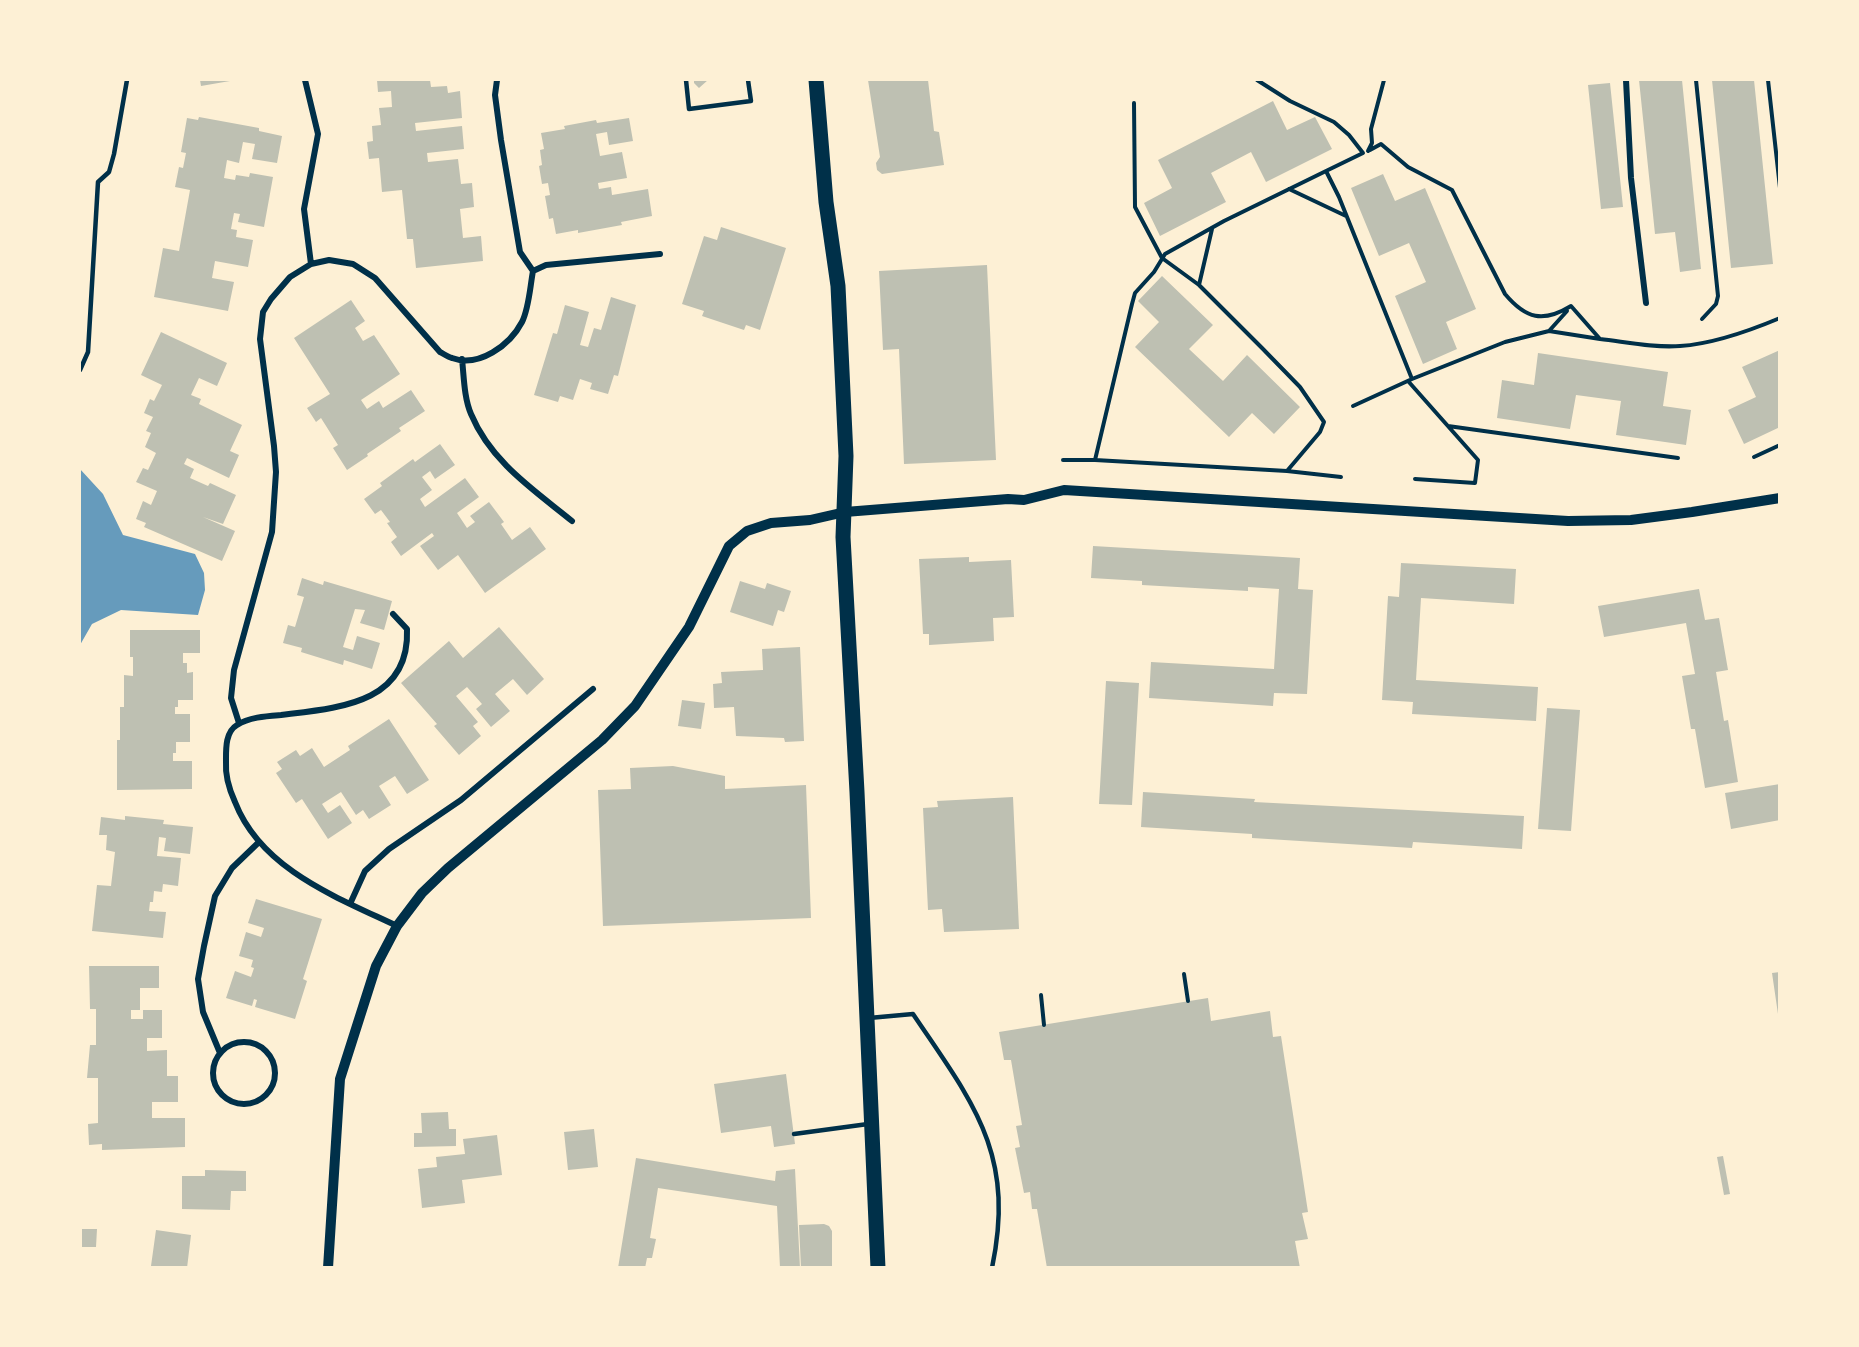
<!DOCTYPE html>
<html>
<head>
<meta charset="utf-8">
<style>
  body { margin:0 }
  #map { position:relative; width:1859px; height:1347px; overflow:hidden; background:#fdf0d5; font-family:Cabin,sans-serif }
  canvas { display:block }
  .frame { position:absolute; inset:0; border:81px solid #fdf0d5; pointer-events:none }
</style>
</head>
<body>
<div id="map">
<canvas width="1859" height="1347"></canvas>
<div class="frame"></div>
</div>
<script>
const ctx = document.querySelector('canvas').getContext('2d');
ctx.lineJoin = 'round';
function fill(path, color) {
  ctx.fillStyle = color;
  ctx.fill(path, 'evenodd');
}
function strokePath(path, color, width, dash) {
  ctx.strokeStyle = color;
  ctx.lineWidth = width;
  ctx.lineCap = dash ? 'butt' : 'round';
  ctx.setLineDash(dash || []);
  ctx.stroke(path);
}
fill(new Path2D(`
  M80 469 103 494 123 535 195 554 204 573 205 590 198 615 121 610 92 624 80 645Z`), '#669bbc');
fill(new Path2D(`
  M200 80H230V81L201 86Z
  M377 80H430L431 87 447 86 448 93 460 91 462 118 415 123 416 131 462 126 464 149 427 153 428 162 458 159 461 184 472 183 474 207 460 209 463 238 481 236 483 261 416 268 413 239H407L402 190 382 192 379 158 369 159 367 142 373 141 372 126 381 125 379 108 392 107 391 91 378 92Z
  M694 80H708L699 88 694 83Z
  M868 80H928L934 131 939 132 944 165 882 174 877 170 876 163 880 157Z
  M1639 80H1682L1701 269 1680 272 1675 232 1655 234Z
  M1712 80H1754L1773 264 1731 268Z
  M1610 83 1623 207 1601 209 1588 85Z
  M1273 101 1287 130 1315 117 1332 149 1266 182 1251 152 1211 173 1226 202 1160 236 1144 203 1172 188 1158 160Z
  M199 117 259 128V131L282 136 277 163 252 159 255 144 243 142 239 163 227 160 224 178 235 180 236 175 249 177 250 173 273 177 264 227 238 222 240 214 234 213 231 229 237 230 236 237 253 240 248 267 215 261 212 278 234 282 228 311 154 297 163 248 179 251 190 190 175 187 179 167 183 168 186 153 181 152 187 118 198 120Z
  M629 118 633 141 609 145 607 132 596 134 600 156 622 152 627 178 598 183 599 189 611 187 612 195 648 189 652 216 621 222 622 225 578 233V230L556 234 553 218 549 219 545 196 550 195 548 183 542 184 539 166 542 165 540 150 544 149 541 133 565 129 564 126 596 120 597 123Z
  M1383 174 1395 201 1425 188 1476 309 1446 322 1457 349 1423 364 1395 296 1426 282 1409 243 1379 256 1351 188Z
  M721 227 786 248 760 330 746 325 744 330 702 316 704 311 682 304 704 236 717 240Z
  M987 265 996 460 904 464 899 349 883 350 879 271Z
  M1162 276 1213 325 1189 349 1223 381 1247 355 1300 407 1274 434 1252 413 1229 437 1135 347 1159 322 1138 301Z
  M611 297 636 305 618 376 614 375 608 394 590 389 592 383 580 379 573 400 560 396 558 402 534 395 553 333 557 334 565 305 589 312 580 345 588 347 594 328 601 330Z
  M351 300 365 321 355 328 363 341 374 335 400 374 361 400 367 409 379 401 383 408 411 390 425 411 399 428 401 431 367 454 368 456 347 470 333 448 338 445 321 418 316 422 307 408 330 394 294 338Z
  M161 332 227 363 217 386 199 378 191 395 201 399 199 404 242 425 230 451 239 455 229 478 187 458 184 464 194 469 190 478 208 486 210 483 236 495 223 524 203 517 235 531 222 561 144 527 146 523 136 519 143 501 151 505 157 491 136 482 143 468 148 470 156 453 145 447 151 433 146 431 153 417 144 413 150 399 154 401 162 385 141 375Z
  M1780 350V427L1744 444 1728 410 1756 397 1742 367Z
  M1538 353 1668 372 1663 406 1691 410 1686 445 1616 435 1621 401 1576 395 1570 429 1497 418 1502 380 1534 385Z
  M440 444 455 465 435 479 430 471 422 477 432 490 420 499 425 507 465 478 479 497 457 513 467 528 475 522 470 516 489 502 504 522 501 524 512 540 530 527 546 549 485 593 458 555 438 570 420 546 434 536 432 533 401 556 391 542 397 537 387 523 390 522 381 510 375 514 364 499 382 486 380 483 413 459 415 462Z
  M1093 546 1300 558 1298 589 1313 590 1307 694 1274 693 1273 706 1149 698 1151 662 1274 669 1279 589 1248 587V591L1142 585V581L1091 578Z
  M969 557V562L1011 560 1014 617 993 618 994 641 929 645V634H923L919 559Z
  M1401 563 1516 569 1514 604 1421 598 1416 680 1538 687 1536 721 1412 714 1413 702 1382 700 1388 596 1399 597Z
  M302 578 323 585 324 581 392 601 384 630 360 623 365 610 355 609 343 647 353 650 357 636 380 643 372 669 344 660 343 665 301 652 302 648 283 643 288 625 295 627 304 597 297 595Z
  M740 581 765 589 767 583 791 591 784 612 778 610 773 626 730 612Z
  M1699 589 1705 620 1719 618 1728 670 1716 672 1724 721 1728 720 1738 782 1705 788 1695 729H1691L1682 676 1695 674 1686 623 1604 637 1598 606Z
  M499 627 544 679 527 695 513 679 495 694 510 711 491 727 476 709 482 704 467 687 456 696 478 722 473 726 481 736 459 755 434 726 437 724 401 683 449 641 463 658Z
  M130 630H200V653H183V663H187V673L193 672V700H178V707H175V714H190V742H176V753H173V761H192V789L117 790V740H120V707H124V675L133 676V657H130Z
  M800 647 804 741 785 742 784 738 736 736 734 707 714 708 713 684 722 683 721 672 763 670 762 649Z
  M1106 681 1139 683 1132 805 1099 804Z
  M682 700 705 703 701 729 678 726Z
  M1547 708 1580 710 1571 831 1538 829Z
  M389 719 429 780 407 794 395 776 379 786 391 805 369 819 363 810 356 815 341 792 322 804 328 813 340 805 352 823 328 839 302 799 296 803 276 773 282 769 277 762 296 750 300 756 312 748 324 767 350 750 348 746Z
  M673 766 725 776V789L806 785 811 918 603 926 598 790 631 789 630 768Z
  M1780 784V820L1731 829 1725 793Z
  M1143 792 1255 799 1254 802 1524 816 1522 849 1413 842 1412 848 1252 838V834L1141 827Z
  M1013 797 1019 929 944 932 942 909 928 910 923 808 938 807 937 801Z
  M125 816 164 820 163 824 193 827 190 854 164 851 166 838 159 837 157 856 181 858 178 886 163 884 162 892 154 891 153 902H150L149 911 166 912 163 938 92 931 97 885 111 886 115 852 106 850 107 835H99L101 817 125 820Z
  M256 899 322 919 303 979 307 981 295 1019 255 1007 257 1000 254 999 252 1006 226 998 235 971 251 977 254 968 251 967 253 960 239 956 246 932 261 937 264 928 248 923Z
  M89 966H159V988H140V1010H131V1019H143V1010H162V1038H147V1051L167 1050V1076H178V1102H152V1118H185V1147L102 1150V1144L89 1145 88 1124 98 1123V1078H87L90 1045H96V1009H90Z
  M1780 972V1014H1778L1772 973Z
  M1208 998 1211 1021 1270 1011 1273 1037 1281 1036 1308 1212 1302 1213 1308 1239 1295 1241 1300 1268H1047L1037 1209H1032L1030 1192 1024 1193 1015 1148 1020 1147 1016 1126 1022 1125 1011 1060H1004L999 1032Z
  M786 1074 795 1144 774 1147 771 1126 721 1133 714 1084Z
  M448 1112 449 1129H456V1146L414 1147V1133H422L421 1113Z
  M594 1129 598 1167 568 1170 564 1132Z
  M497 1135 502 1175 462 1180 465 1203 422 1208 418 1169 437 1167 436 1157 465 1154 463 1139Z
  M1723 1156 1730 1194 1724 1195 1717 1157Z
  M636 1158 775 1181 776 1171 795 1169 800 1268H780L777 1206 658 1188 650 1238 656 1239 652 1258H647L645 1268H618Z
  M205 1170 246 1171V1191H231L230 1210 182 1209V1176H205Z
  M824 1224 829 1226 832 1231V1266L801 1268 799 1225Z
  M82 1229H97L96 1247H82Z
  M156 1230 191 1235 187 1268 151 1266Z`), '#bec0b2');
strokePath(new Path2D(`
  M1257 80 1290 101 1334 122 1349 135 1363 153 1326 171
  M1696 80 1718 296 1716 304 1702 319
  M1768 80 1780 188
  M1134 103 1135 207 1162 258 1199 285 1262 348 1300 387 1324 422 1320 432 1287 471 1341 477
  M1370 150 1381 144 1408 167 1452 190 1505 294C1526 319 1543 323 1571 306L1600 339 1549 331 1505 342 1412 379
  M1368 151 1372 143 1371 129 1384 80
  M1289 189 1346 216
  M1199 285 1212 229
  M1549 331 1567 311
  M1600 339C1626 342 1654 348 1680 346 1713 344 1749 331 1780 318
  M1408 381 1478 460 1475 483 1415 479
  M1448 426 1678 458
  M1754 457 1780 445
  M1063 460H1095L1132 304 1135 293 1154 272 1165 254 1224 221 1326 171 1339 197 1412 379 1353 406
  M1095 460 1287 471
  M1184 974 1188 1001
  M1041 995 1044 1025`), '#003049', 4);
strokePath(new Path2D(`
  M686 80 689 109 751 101 748 80
  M80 370 88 352 98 182 109 172 114 154 127 80
  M869 1018 913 1014C973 1103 1016 1153 992 1268
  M794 1134 868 1124`), '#003049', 4.5);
strokePath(new Path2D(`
  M305 80 318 134 304 209 311 264
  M497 80 495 95 501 140 520 252 533 271
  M1626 80 1631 178 1646 303
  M533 271 546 265 660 254
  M462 359C464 377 464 398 471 414 491 462 534 490 572 521
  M393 614 407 629C410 704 338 708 281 715 268 716 249 717 237 725 225 732 226 750 226 762 225 777 229 789 235 802 261 869 336 897 397 926
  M239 723 231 698 234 670 272 532 276 472 274 446 260 339 263 312 271 299 290 277 311 264 329 260 353 264 375 278 440 352C444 354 448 357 452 358 479 368 510 345 522 322 529 308 530 287 533 271
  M350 904 365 871 389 849 461 800 593 689
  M213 1073a31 31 0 1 1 62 0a31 31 0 1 1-62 0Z
  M220 1053 203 1012 198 979 204 946 215 896 232 868 258 843`), '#003049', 6);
strokePath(new Path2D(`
  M328 1268 340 1079 376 966 397 926 422 893 448 868 602 740 635 706 689 627 729 546 747 531 771 523 810 520 845 512 1008 499 1024 500 1064 490 1568 521 1631 520 1692 512 1780 498`), '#003049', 10);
strokePath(new Path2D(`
  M816 80 826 202 838 286 846 456 843 537 857 792 878 1268`), '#003049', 15);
</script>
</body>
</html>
